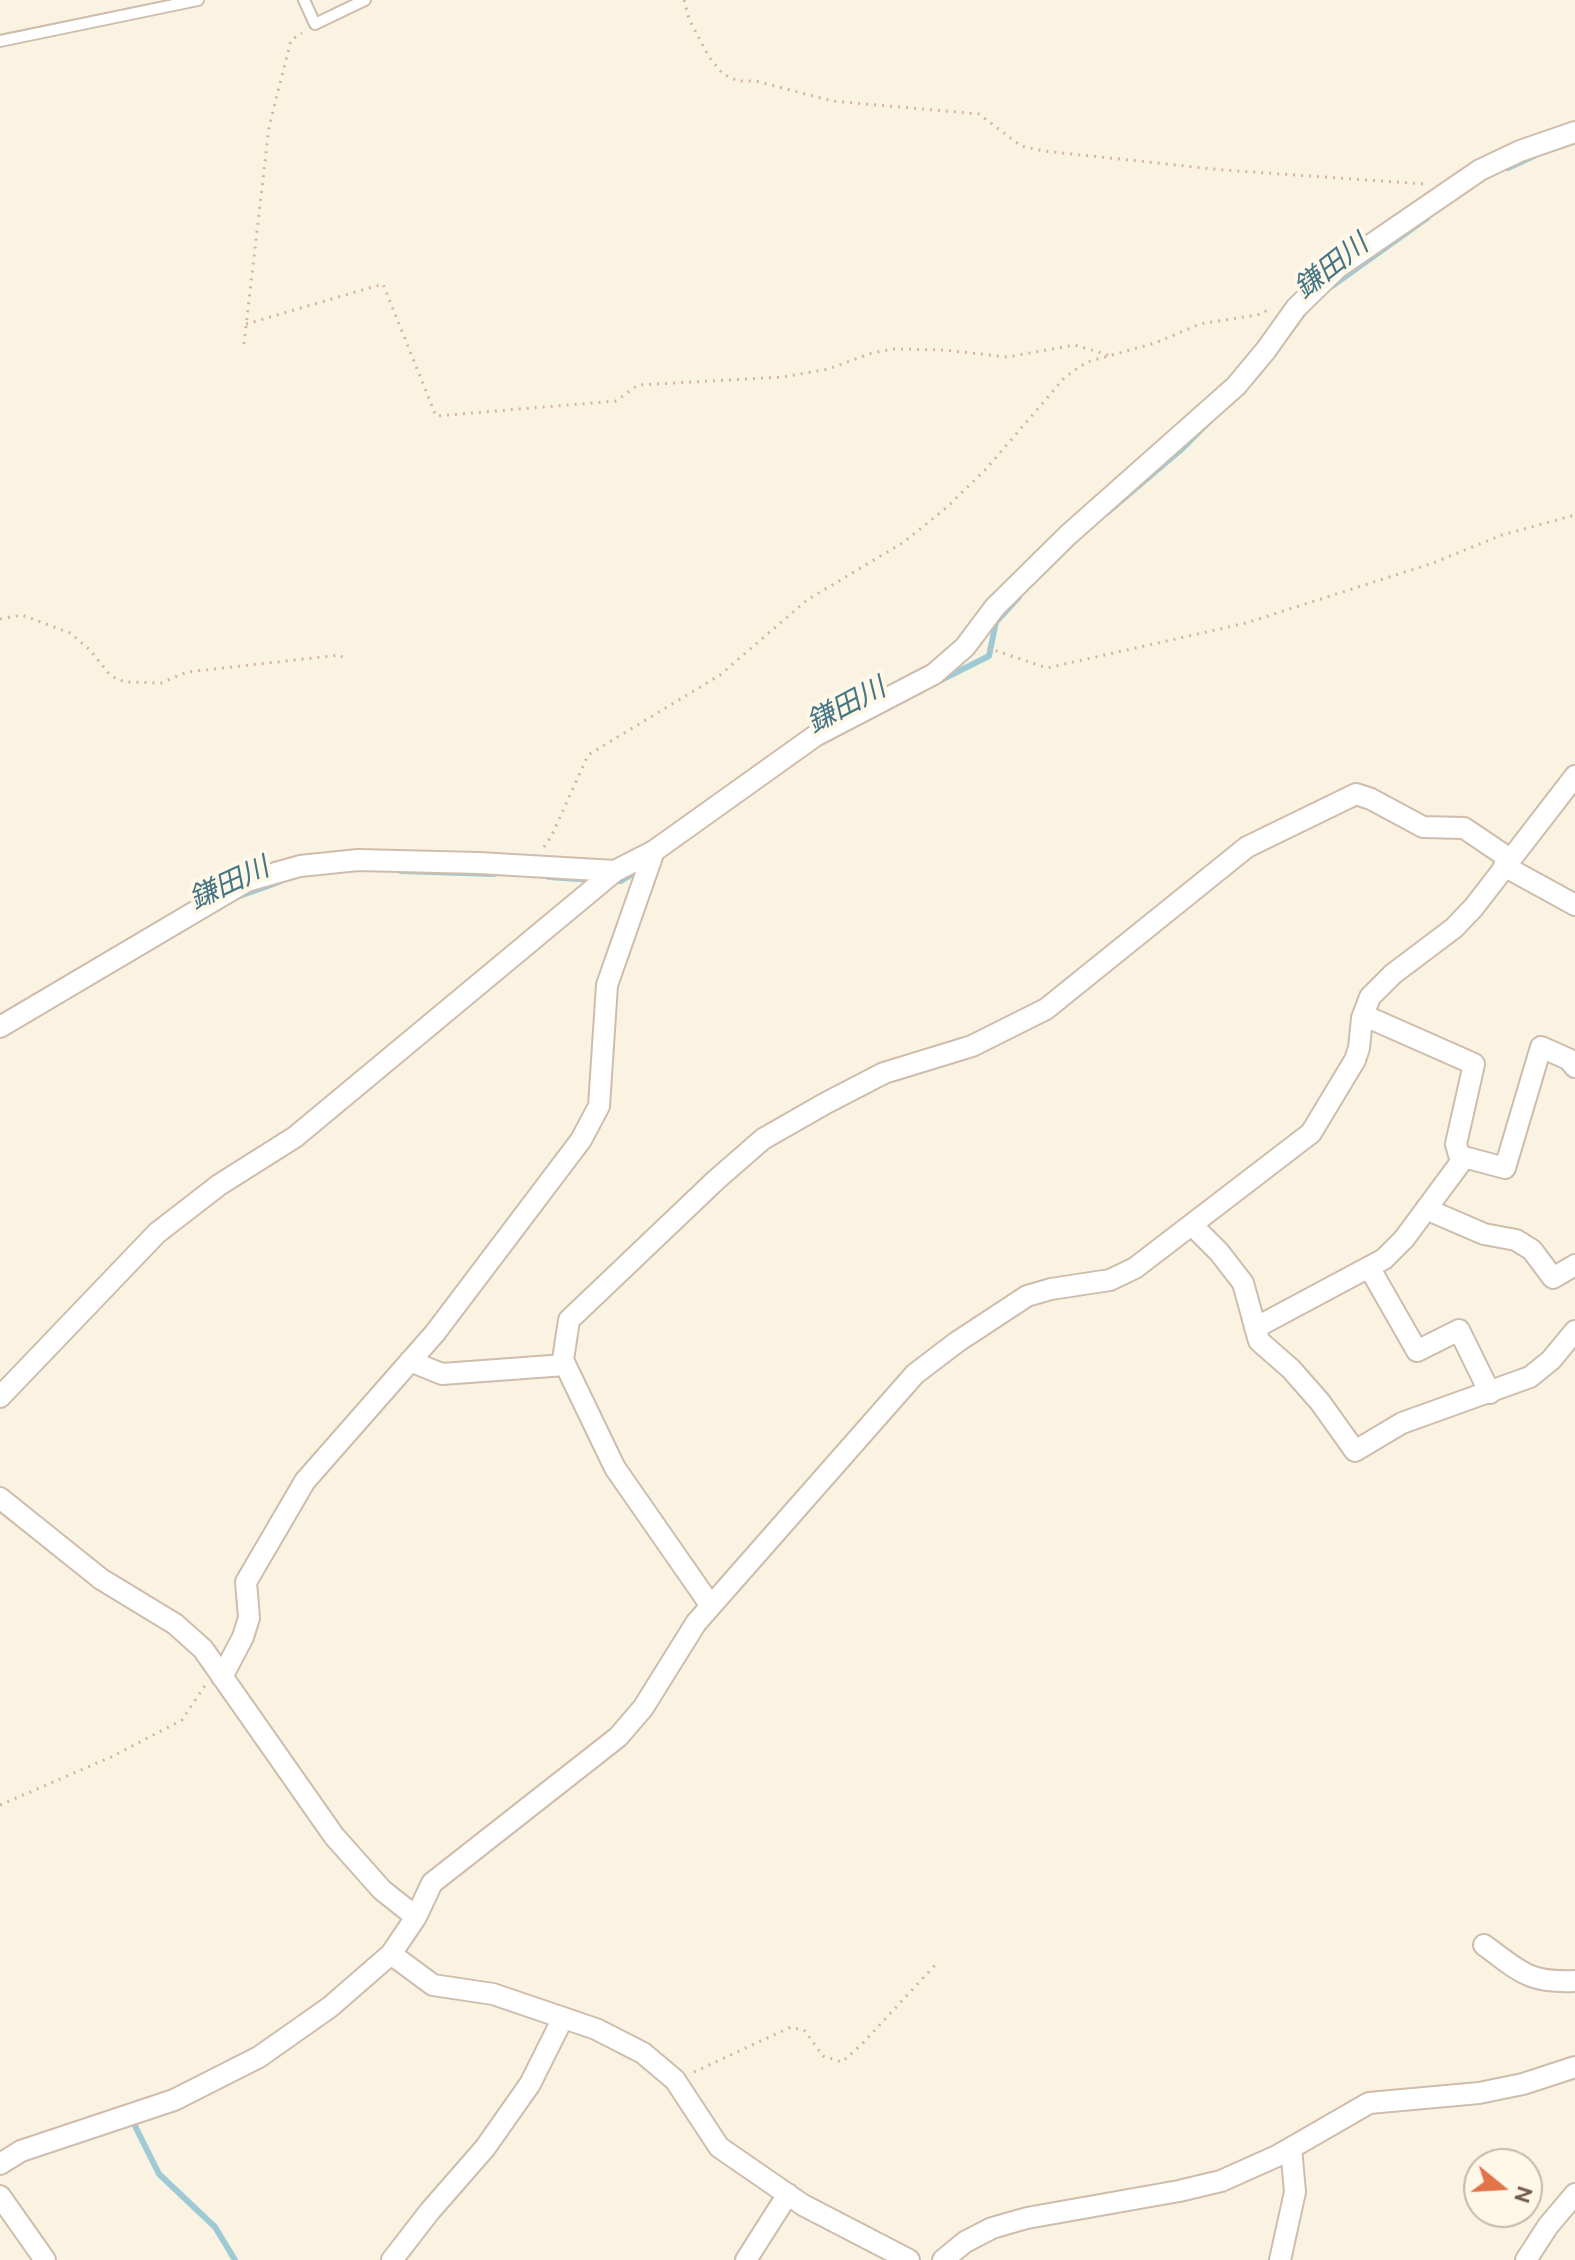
<!DOCTYPE html>
<html>
<head>
<meta charset="utf-8">
<style>
  body { margin:0 }
  #map { position:relative; width:1575px; height:2260px; overflow:hidden; background:#fbf3e2; font-family:Ubuntu,sans-serif }
  canvas { display:block }
  .north { position:absolute; left:1463px; top:2148px; width:80px; height:80px; box-sizing:border-box; background:#fff7e7; border:2px solid #c7b8a8; border-radius:50%; rotate:108deg; font-size:22px; font-weight:700; line-height:32px; text-align:center; color:#725a49 }
  .north::after { content:''; display:block; margin:auto; width:28px; height:36px; background:#e27449; clip-path:polygon(50% 0,100% 100%,50% 72%,0 100%) }
</style>
</head>
<body>
<div id="map">
<canvas width="1575" height="2260"></canvas>
<div class="north">N</div>
</div>
<script>
const ctx = document.querySelector('canvas').getContext('2d');
ctx.lineJoin = 'round';
function strokePath(path, color, width, dash) {
  ctx.strokeStyle = color;
  ctx.lineWidth = width;
  ctx.lineCap = dash ? 'butt' : 'round';
  ctx.setLineDash(dash || []);
  ctx.stroke(path);
}
function drawText(font, color, halo, rows, align = 'center') {
  ctx.font = font + ' Ubuntu,"Noto Sans JP",sans-serif';
  ctx.lineWidth = 8;
  ctx.setLineDash([]);
  ctx.textBaseline = 'middle';
  ctx.strokeStyle = halo;
  ctx.fillStyle = color;
  for (const [text, x, y, turn = 0] of rows) {
    ctx.save();
    ctx.translate(x, y);
    ctx.rotate((+turn || 0) * Math.PI / 180);
    ctx.textAlign = isNaN(turn) ? turn : align;
    if (halo) ctx.strokeText(text, 0, 0);
    ctx.fillText(text, 0, 0);
    ctx.restore();
  }
}
strokePath(new Path2D(`
  M1508 168 1534 156
  M1332 286 1427 218
  M1258 374 1306 310
  M1108 512 1183 448 1210 421
  M939 681 989 656 996 622 1019 597
  M401 871 494 874
  M549 877 594 880
  M613 881H621L642 868
  M237 897 279 882
  M132 2120 159 2174 215 2227 235 2260`), '#9ecad5', 6);
const lane = new Path2D(`
  M304 0 315 24 365 0
  M0 41 198 0`);
const street = new Path2D(`
  M1504 866 1575 905
  M0 1027 247 881 300 866 358 860 479 863 615 871 654 851 815 736 934 674 965 647 995 607 1068 535 1236 386 1266 350 1296 308 1337 268 1480 170 1520 151 1575 132
  M1460 1156 1505 1168 1541 1047 1568 1059 1575 1067
  M1426 1209 1484 1234 1516 1240 1532 1250 1553 1278 1575 1265
  M1192 1225 1219 1252 1243 1283 1259 1341 1291 1369 1320 1402 1355 1451 1402 1423 1530 1377 1551 1360 1575 1331
  M1369 1267 1417 1351 1459 1330 1490 1393
  M1255 1328 1384 1259 1404 1239 1461 1162 1456 1144 1474 1064 1363 1015
  M410 1361 442 1374 565 1365
  M0 1397 157 1233 219 1185 295 1137 615 871
  M0 1498 101 1579 175 1624 203 1649 334 1836 382 1890 416 1917
  M711 1606 615 1468 563 1360 569 1320 716 1180 763 1139 826 1103 884 1073 972 1046 1046 1009 1247 847 1356 794 1371 799 1423 827 1464 828 1510 859
  M222 1677 243 1637 249 1618 246 1582 305 1481 435 1333 581 1140 599 1106 607 985 654 851
  M1484 1945C1521 1972 1528 1983 1575 1981
  M391 1954 433 1985 493 1994 596 2029 643 2053 675 2080 719 2147 803 2205 909 2260
  M0 2164 21 2151 174 2100 259 2057 330 2007 391 1954 416 1917 432 1883 618 1737 643 1708 696 1623 915 1374 957 1342 1027 1296 1051 1289 1110 1280 1135 1268 1311 1133 1355 1060 1359 1048 1362 1018 1370 997 1393 974 1454 928 1474 907 1575 776
  M0 2196 45 2260
  M392 2260 430 2211 485 2148 530 2084 563 2018
  M746 2260 788 2194
  M943 2260 965 2242 992 2228 1027 2218 1179 2191 1221 2181 1277 2156 1369 2103 1479 2093 1523 2084 1575 2067
  M1280 2260 1295 2192 1291 2148
  M1526 2260 1548 2226 1575 2194`);
strokePath(lane, '#cebdac', 14);
strokePath(street, '#cebdac', 24);
strokePath(new Path2D(`
  M684 0 689 19 709 57 723 74 738 81H756L832 101 979 114 1021 146 1044 151 1223 170 1425 184
  M246 324 383 284 436 416 616 401 638 385 783 377 828 369 872 353 894 349 944 350 1007 357 1075 345 1108 355
  M244 344 269 127 291 40 302 33
  M0 619 22 615 70 633 90 650 111 676 125 682 161 683 187 672 340 655 347 661
  M988 648 1047 668 1246 623 1433 563 1502 535 1575 515
  M544 847 552 835 588 755 720 675 807 600 904 542 946 508 987 468 1065 377 1087 362 1155 343 1200 324 1262 314 1271 307
  M0 1805 111 1757 182 1720 206 1684
  M694 2072 791 2027 805 2031 823 2056 842 2062 862 2044 936 1964`), '#d4b69e', 3, [2, 6]);
strokePath(lane, '#fff', 10);
strokePath(street, '#fff', 20);
drawText('italic 28px', '#447685', '#fff7e7', [
  ["鎌田川",1331,266,-38],
  ["鎌田川",846,705,-28],
  ["鎌田川",229,883,-25]
]);
</script>
</body>
</html>
